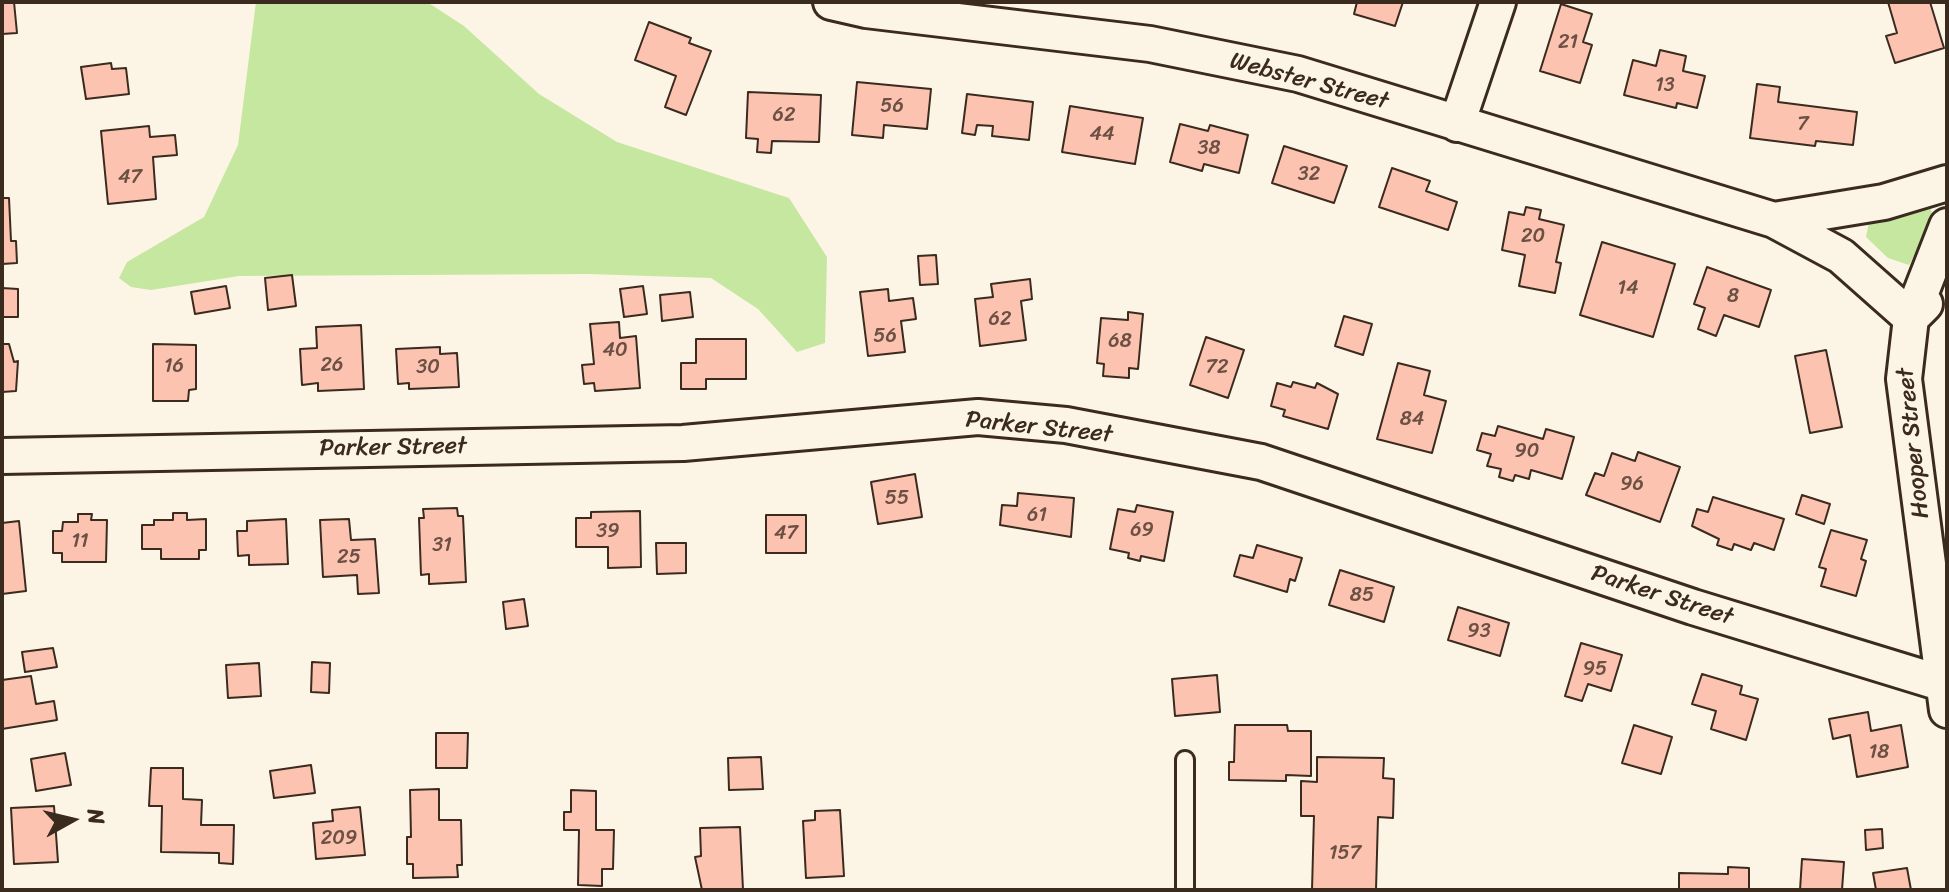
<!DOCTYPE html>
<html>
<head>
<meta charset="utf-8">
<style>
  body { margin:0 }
  #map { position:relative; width:1949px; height:892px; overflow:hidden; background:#fcf5e5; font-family:Sriracha,sans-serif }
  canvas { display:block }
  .frame { position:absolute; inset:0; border:4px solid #3b2a1e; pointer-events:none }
  .north { position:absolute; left:32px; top:780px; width:80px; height:80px; -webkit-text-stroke:6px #fcf5e5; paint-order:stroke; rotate:82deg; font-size:22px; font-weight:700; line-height:32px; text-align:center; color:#3b2a1e }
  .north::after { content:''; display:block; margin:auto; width:28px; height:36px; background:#3b2a1e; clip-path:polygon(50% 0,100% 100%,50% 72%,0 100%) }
</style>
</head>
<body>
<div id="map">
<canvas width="1949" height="892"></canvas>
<div class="frame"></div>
<div class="north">N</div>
</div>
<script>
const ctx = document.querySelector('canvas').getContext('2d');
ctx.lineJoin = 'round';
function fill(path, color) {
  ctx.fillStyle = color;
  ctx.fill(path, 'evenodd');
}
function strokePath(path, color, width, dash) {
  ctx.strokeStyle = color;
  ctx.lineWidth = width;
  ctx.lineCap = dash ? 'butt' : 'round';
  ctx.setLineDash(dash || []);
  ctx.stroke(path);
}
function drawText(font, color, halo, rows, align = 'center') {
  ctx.font = font + ' Sriracha,sans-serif';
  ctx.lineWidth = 7;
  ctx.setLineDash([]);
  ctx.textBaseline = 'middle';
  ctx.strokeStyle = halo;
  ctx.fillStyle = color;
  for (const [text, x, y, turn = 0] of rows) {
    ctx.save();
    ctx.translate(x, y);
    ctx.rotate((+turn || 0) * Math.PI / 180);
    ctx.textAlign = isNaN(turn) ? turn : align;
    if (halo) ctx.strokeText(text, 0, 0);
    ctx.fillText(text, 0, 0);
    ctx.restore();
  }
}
fill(new Path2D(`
  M256 2H427L464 26 539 94 617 142 789 198 827 257 825 343 797 352 758 309 711 278 588 274 239 276 151 290 131 287 119 278 127 262 204 217 238 145Z
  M1929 205 1934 218 1909 265 1888 258 1866 237 1869 222Z`), '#c5e7a0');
const building = new Path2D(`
  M2 2H14L17 33 2 34Z
  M1357 2H1403L1395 26 1354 14Z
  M1888 2H1930L1944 48 1895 63 1886 36 1897 33Z
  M1561 4 1592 14 1583 42 1592 45 1580 83 1540 71Z
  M649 22 691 38 689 43 711 51 686 115 665 107 676 76 635 60Z
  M1660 50 1686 56 1683 71 1705 76 1697 108 1677 103 1676 108 1624 95 1633 60 1656 66Z
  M111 63 112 69 126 68 129 94 86 99 81 67Z
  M857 82 931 89 927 129 884 125 883 138 852 135Z
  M1757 84 1780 87 1778 102 1857 112 1853 145 1816 141 1815 146 1750 138Z
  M748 92 821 95 819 142 772 141 771 153 757 152 758 139 746 138Z
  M967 94 1033 102 1029 140 992 136 993 126 977 125 975 135 962 133Z
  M1070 106 1143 118 1135 164 1062 152Z
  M1180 124 1208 131 1210 125 1248 135 1239 173 1204 164 1202 171 1170 162Z
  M149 126 150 137 175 135 177 155 153 157 156 199 108 204 101 131Z
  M1284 146 1347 166 1334 203 1272 183Z
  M1392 168 1430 181 1426 191 1457 202 1448 230 1379 207Z
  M2 198H9L11 241H16L17 263 2 264Z
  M1526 207 1541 210 1539 219 1564 225 1556 262 1561 263 1555 293 1519 286 1525 255 1502 250 1509 212 1524 215Z
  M1602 242 1675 264 1653 337 1580 315Z
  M936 255 938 284 920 285 918 256Z
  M1707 267 1771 290 1759 327 1724 315 1716 336 1698 329 1705 308 1694 304Z
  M292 275 296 306 268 310 265 278Z
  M1030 279 1032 299 1021 301 1026 340 980 346 975 299 993 297 991 284Z
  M226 286 230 308 195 314 191 292Z
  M643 286 647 314 624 317 620 289Z
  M2 288 18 289V317H2Z
  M888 289 889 301 913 298 916 319 901 321 905 352 868 356 860 292Z
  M690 292 693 317 662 321 660 295Z
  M1128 312 1143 314 1138 369 1129 368V378L1103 376 1104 364 1097 363 1101 318 1128 320Z
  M1344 316 1372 324 1363 355 1335 346Z
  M619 322 620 338 636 336 640 388 595 391 594 383 584 384 582 365 594 364 590 324Z
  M361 325 364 389 318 391V383L302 385 300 349 317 348 316 327Z
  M1206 337 1244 350 1228 398 1190 385Z
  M696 339H746V379H706V389H681V363H696Z
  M2 344H9L14 362 18 361 16 391 2 392Z
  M153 344 196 345V389L189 390 188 401H153Z
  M440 347V354L457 353 459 387 409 389V383L398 384 396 349Z
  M1826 350 1842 427 1810 433 1795 356Z
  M1398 363 1430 371 1424 395 1446 401 1432 453 1377 439Z
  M1293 382 1315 388 1317 383 1338 394 1328 429 1283 416 1285 410 1271 406 1277 383 1291 387Z
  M1498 426 1543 439 1546 429 1574 437 1562 479 1531 470 1529 479 1515 475 1513 481 1499 477 1501 469 1487 466 1491 454 1477 450 1482 433 1495 436Z
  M1638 452 1680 467 1660 522 1586 495 1595 473 1604 476 1612 453 1635 461Z
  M915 474 922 517 878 524 871 482Z
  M1018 493 1074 498 1071 537 1000 525 1002 505 1017 506Z
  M1802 495 1830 504 1824 524 1796 514Z
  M1713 497 1784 519 1774 550 1754 543 1751 550 1734 544 1732 550 1717 545 1719 539 1692 526 1697 509 1708 512Z
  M1137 505 1173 512 1164 561 1141 556 1140 561 1128 558 1129 553 1110 549 1118 509 1135 512Z
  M457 508 458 516H463L466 582 429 584V574L421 575 419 518H424L423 509Z
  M640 511 641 567 608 568V547H576V518H591V512Z
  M173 513H187V520L206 519V550H199V559H161V549H142V525H154V520H173Z
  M78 514H92L91 520H107L106 562H62V553H53V531H62L63 522H78Z
  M766 515H806V553H766Z
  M286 519 288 564 249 565V555L238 556 237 531H247V521Z
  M349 519 351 540 375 539 379 593 358 594 357 575 323 577 320 520Z
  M19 521 26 591 2 594V523Z
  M1831 530 1867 540 1861 559 1866 561 1856 596 1821 586 1826 569 1819 567Z
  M656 543H686V573L657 574Z
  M1257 545 1302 558 1295 581 1290 579 1287 592 1234 576 1240 555 1253 558Z
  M1340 570 1394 587 1384 622 1329 605Z
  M524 599 528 626 506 629 503 602Z
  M1458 607 1509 623 1500 656 1448 640Z
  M1581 643 1622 655 1611 691 1588 684 1582 701 1565 696Z
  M53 648 57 667 25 672 22 652Z
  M312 662 330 663 329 693 311 692Z
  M259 663 261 696 228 698 226 665Z
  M1702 674 1742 686 1740 694 1758 699 1746 740 1711 729 1716 711 1692 704Z
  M1217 675 1220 712 1175 716 1172 679Z
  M31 676 36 704 54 701 57 720 2 729V680Z
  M1868 712 1871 731 1901 725 1908 767 1857 777 1850 735 1833 739 1829 719Z
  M1235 725H1287L1288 731H1311V776L1286 775V781L1229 780V762H1234Z
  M1634 725 1672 737 1661 774 1622 763Z
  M436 733H468L467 768H436Z
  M65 753 71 785 36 791 31 759Z
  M761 757 763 789 729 790 728 758Z
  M1317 757 1384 758 1383 778 1394 779 1393 818 1378 817 1376 890H1312L1314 816H1301V781L1317 782Z
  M311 765 315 793 274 798 270 771Z
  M151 768H183V799L202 800 201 825H234L233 864 219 863V853L161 852 162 806H149Z
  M439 789V820H461L462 865H457L458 877 413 878V864H407V837H411L410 790Z
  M571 790 596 791V830H614L613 869H602V886L578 885 579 830H564V812H571Z
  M54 806 58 862 14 864 11 808Z
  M360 807 365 855 316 859 313 823 333 821 332 810Z
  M840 810 844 876 806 878 803 821 815 820V811Z
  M740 827 743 890H702L695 857 701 856 700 828Z
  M1882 829 1883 848 1866 850 1865 830Z
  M1802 859 1844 862 1842 890H1800Z
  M1728 867 1749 868V890H1679V873L1728 874Z
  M1907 868 1911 890H1876L1873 873Z`);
fill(building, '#fcc3b1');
strokePath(building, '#3b2a1e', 2);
const lane = new Path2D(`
  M1185 760V890`);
const street = new Path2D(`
  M831 2 866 10 1150 44 1298 74 1774 220 1841 256 1911 318 1947 226
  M1457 124 1498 2
  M1774 220 1884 202 1947 183
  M1925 304 1911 318 1904 379 1947 710
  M2 456 683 443 978 417 1066 425 1261 462 1693 607 1944 684`);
strokePath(lane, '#3b2a1e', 22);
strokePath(street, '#3b2a1e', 40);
strokePath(lane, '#fcf5e5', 16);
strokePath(street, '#fcf5e5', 34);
drawText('20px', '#6b5043', null, [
  ["21",1568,43],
  ["13",1665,86],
  ["56",892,107],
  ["62",784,116],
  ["7",1803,125],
  ["44",1102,135],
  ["38",1209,149],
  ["32",1309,175],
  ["47",130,178],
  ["20",1533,237],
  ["14",1628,289],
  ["8",1733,297],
  ["62",1000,320],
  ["56",885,337],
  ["68",1120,342],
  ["40",615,351],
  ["26",332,366],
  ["16",174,367],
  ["30",428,368],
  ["72",1217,368],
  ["84",1412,420],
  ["90",1527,452],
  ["96",1632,485],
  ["55",897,499],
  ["61",1037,516],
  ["69",1142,531],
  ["39",608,532],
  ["47",786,534],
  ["11",80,542],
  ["31",442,546],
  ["25",349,558],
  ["85",1362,596],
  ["93",1479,632],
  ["95",1595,670],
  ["18",1879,753],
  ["209",339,839],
  ["157",1345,854]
]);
drawText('24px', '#3b2a1e', '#fcf5e5', [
  ["Webster Street",1309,82,15],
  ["Parker Street",1039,428,6],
  ["Hooper Street",1914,443,-96],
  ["Parker Street",393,448,-1],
  ["Parker Street",1662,596,18]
]);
</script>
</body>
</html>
